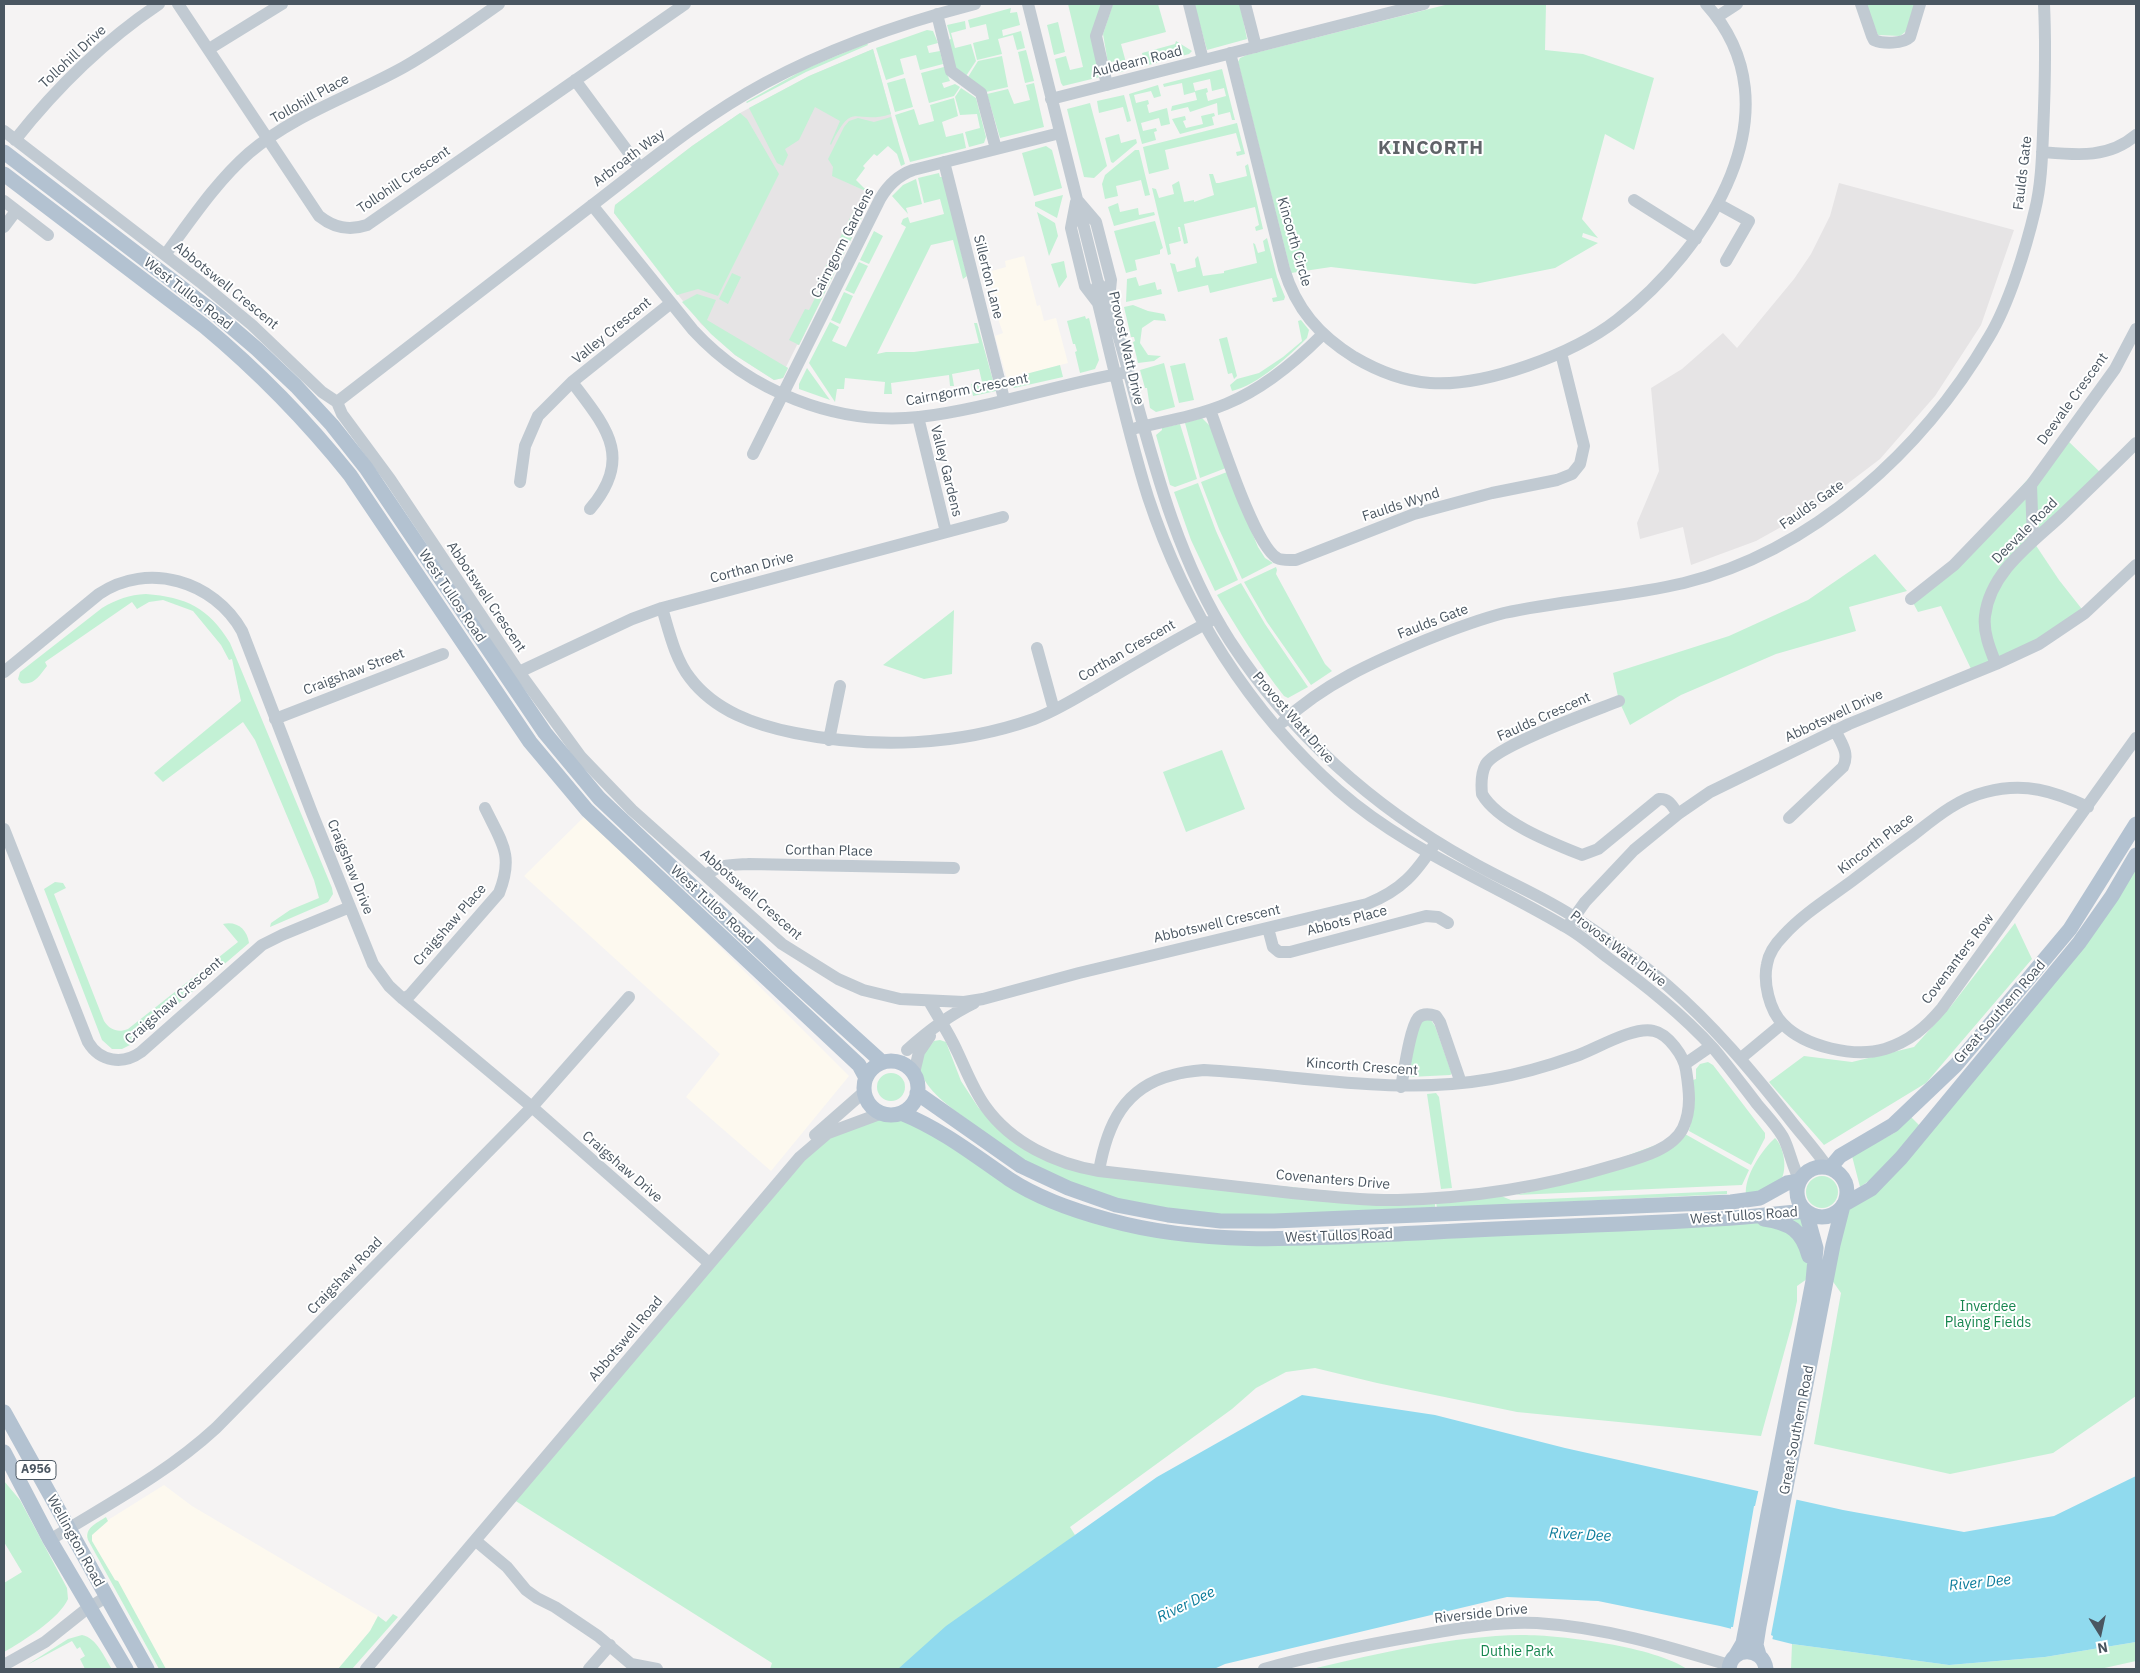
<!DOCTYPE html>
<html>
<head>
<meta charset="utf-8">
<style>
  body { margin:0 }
  #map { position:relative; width:2140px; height:1673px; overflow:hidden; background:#f5f3f3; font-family:"IBM Plex Sans",sans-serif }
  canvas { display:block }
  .frame { position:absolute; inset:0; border:5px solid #4a5661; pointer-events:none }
  .north { position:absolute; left:2075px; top:1608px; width:50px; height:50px; -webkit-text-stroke:4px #fff; paint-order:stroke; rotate:170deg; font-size:14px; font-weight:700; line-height:20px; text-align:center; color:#4a5661 }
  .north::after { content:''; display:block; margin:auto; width:18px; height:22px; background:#4a5661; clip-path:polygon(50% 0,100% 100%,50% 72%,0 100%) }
</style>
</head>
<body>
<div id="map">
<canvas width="2140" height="1673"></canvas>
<div class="frame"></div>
<div class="north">N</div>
</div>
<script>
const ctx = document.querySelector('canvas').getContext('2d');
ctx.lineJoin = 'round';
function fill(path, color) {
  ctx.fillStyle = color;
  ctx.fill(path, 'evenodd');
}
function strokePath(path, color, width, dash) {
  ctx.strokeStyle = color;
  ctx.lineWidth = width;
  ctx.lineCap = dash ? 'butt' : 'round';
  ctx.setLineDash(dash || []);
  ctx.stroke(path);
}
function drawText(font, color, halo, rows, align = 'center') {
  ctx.font = font + ' "IBM Plex Sans",sans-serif';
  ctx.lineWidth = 4;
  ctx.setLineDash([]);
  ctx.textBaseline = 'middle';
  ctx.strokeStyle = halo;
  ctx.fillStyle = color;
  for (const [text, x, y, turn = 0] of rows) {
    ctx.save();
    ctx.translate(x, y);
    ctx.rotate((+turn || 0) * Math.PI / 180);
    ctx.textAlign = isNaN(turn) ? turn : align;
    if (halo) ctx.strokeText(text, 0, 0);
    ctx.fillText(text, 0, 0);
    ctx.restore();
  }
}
fill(new Path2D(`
  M1024 256 1037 306 1040 305 1044 321 1056 318 1068 363 1007 379 995 336 1003 333 997 316 999 315 988 272 1006 267 1005 261Z
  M587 814 849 1076 771 1171 686 1097 720 1054 524 876Z
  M164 1485 192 1506 378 1616 370 1631 338 1669H159L86 1536 90 1528 106 1517 108 1520Z`), '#fdf9ef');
fill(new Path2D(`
  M873 49 898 140 858 143 840 179 872 194 862 214 863 215 799 345H797L786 367 788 368 783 378 774 380 735 355 701 324 614 213 615 205 692 146 740 113 809 76Z
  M1839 183 2014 230 1981 325 1935 396 1880 459 1817 507 1756 541 1691 565 1683 527 1640 539 1637 523 1659 471 1651 388 1682 369 1723 333 1737 348 1794 279 1811 254 1830 216Z`), '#e6e4e5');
fill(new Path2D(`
  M1068 4H1103L1100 77 1063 86 1061 83 1055 59 1066 56 1070 70 1083 67Z
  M1113 4H1158L1166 32 1121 44 1128 70 1118 73 1110 70 1120 68 1118 60 1108 63 1103 34Z
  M1194 4H1240L1247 39 1207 50Z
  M1449 4H1546L1545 50 1583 54 1654 78 1634 150 1605 134 1582 219 1598 238 1583 233 1582 237 1598 243 1555 268 1475 284 1331 267 1291 273 1238 62 1240 58 1247 55Z
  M1865 4H1915L1909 29 1900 36 1878 35Z
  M1011 8 1010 13 1017 12 1020 25 1002 30 1003 36 1021 31 1025 48 1017 50 1013 35 998 39 1002 54 977 60 973 43 989 39 986 24 970 28 968 20Z
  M965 21 966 29 951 33 955 48 971 44 976 61 966 76 956 69 948 40 951 39 947 25Z
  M1058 22 1065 52 1054 55 1047 25Z
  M927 30 933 31 938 43 927 46 929 53 940 51 943 64 920 70 916 55 900 59 904 74 886 80 876 48Z
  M1176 41 1192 51 1189 54 1145 66 1142 53 1175 44Z
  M867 43 868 45 806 72 747 103 746 102 805 69Z
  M873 49 891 114C853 126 854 98 831 145L830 144 840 121 815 107 799 140 785 149 788 155 783 166 777 163 749 108 809 76Z
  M1026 50 1034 81 1025 83 1018 52Z
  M1002 56 1008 87 986 92 968 77 978 61Z
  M944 67 950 81 942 83 944 88 955 84 960 87 954 96 929 103 921 73Z
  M1222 69 1235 120H1232L1230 112 1218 115 1217 103 1190 112 1188 107 1171 111 1172 106 1197 100 1195 92 1184 95 1182 83 1164 87 1163 84ZM1210 79 1212 91 1224 88 1226 96 1208 101 1206 93 1208 92 1207 88 1195 91 1193 83Z
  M905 78 913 107 895 112 887 83Z
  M1034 83 1044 127 1000 138 987 94 1008 89 1014 104 1030 100 1026 85Z
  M1158 85 1161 96 1154 98 1151 91 1134 95 1136 103 1148 100 1149 104 1147 105 1149 113 1167 108 1170 124 1161 126 1159 118 1141 123 1143 131 1156 128 1157 131 1154 132 1156 140 1142 144 1129 94Z
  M961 88 976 98 986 137 984 143 969 147 965 132 980 128 977 114 960 115 955 97Z
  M1124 95 1131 121 1127 122 1123 107 1099 113 1097 101Z
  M954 98 958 116 942 122 946 137 963 133 966 148 910 162 895 115 914 109 919 125 934 121 930 105Z
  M1090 103 1107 166 1094 178 1084 177 1067 109Z
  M740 113 747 119 779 174 718 296 698 289 677 295 614 213 615 205 692 146Z
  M1214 113 1215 116 1212 117 1214 125 1180 134 1172 119 1185 116 1186 120 1183 121 1186 128 1203 124 1201 116Z
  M891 117 905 164 901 166 897 154 888 146 877 156 874 154 863 166 865 168 856 180 864 188 873 191 872 194 832 176 833 167 828 159 844 127 849 121 858 118 874 122Z
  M1237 123 1245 154 1237 156 1236 152 1241 151 1236 133 1165 150 1169 169 1149 174 1143 147Z
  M1119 134 1121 143 1136 139 1137 143 1113 163 1111 162 1105 138Z
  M1046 146 1052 150 1062 188 1034 196 1022 153Z
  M1135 150H1139L1150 195 1145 196 1141 180 1116 186 1118 196 1105 199 1102 184 1105 175Z
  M1248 164 1263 229 1256 231 1255 227 1259 225 1255 207 1184 224 1188 243 1184 244 1180 227H1178L1181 241 1169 244 1171 254 1168 255 1152 188 1156 189 1159 198 1174 194 1172 185 1179 181 1184 202 1194 200V202L1214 195 1209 174H1213L1216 183H1219L1247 176 1245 166Z
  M939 173 940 177H943L967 276 963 279 953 240 931 245 877 354 886 352H914L979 343 974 323H977L996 391 973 396 971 384 982 382 979 369 952 374 954 386H950L949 375 891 383 892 394H884L885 382 845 378 844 389H837L835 402 809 363 830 322 839 327 832 341 846 347 906 227 901 224 903 219 908 217 910 223 944 214 940 199 924 203 918 178Z
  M916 179 922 204 906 208 908 214 892 196 903 185Z
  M1063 195 1057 218 1035 206V202Z
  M1118 203 1120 212 1138 208 1139 215 1154 212 1155 215 1114 226 1108 207Z
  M854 210 863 215 799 345 789 340 805 309 809 310 820 288 816 286Z
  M1037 212 1055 223 1058 236 1049 256Z
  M1155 221 1163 248 1160 250V254L1135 260 1137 270 1126 273 1114 231Z
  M874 231 883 236 869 264 860 260Z
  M1267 238 1277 277 1285 297 1284 300 1273 302 1272 298 1277 297 1272 278 1210 293 1208 285 1178 292 1170 263 1175 264 1177 272 1196 267 1195 259 1198 256 1203 276 1224 273V271L1257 263 1253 243 1255 244 1258 253 1265 251 1263 241Z
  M1064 261 1067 277 1059 288 1051 264Z
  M859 262 868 266 854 294 845 290Z
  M732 273 741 277 728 304 719 299Z
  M1136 277 1139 286 1155 282 1157 290 1161 289 1162 294 1126 302 1127 279Z
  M844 292 853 296 840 324 831 320Z
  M697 294 716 300 707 320 788 368 783 378 774 380 735 355 711 334 682 302Z
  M1133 305 1148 311 1164 314 1166 321 1154 320 1142 328 1140 343 1148 355 1161 356 1154 361 1138 363 1133 342 1135 341 1134 337H1131L1124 307Z
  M1085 316 1086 319 1089 318 1099 360 1095 369 1080 373 1075 352 1077 351 1075 344H1073L1067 321Z
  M1301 320 1309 330 1307 338C1289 356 1258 385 1232 391L1230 385 1237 379 1259 373 1283 357 1302 341 1298 321Z
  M1227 337 1237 376 1234 379 1232 373 1228 374 1219 339Z
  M1164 363 1175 407 1156 412 1150 408 1147 388H1145L1140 370Z
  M1185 363 1194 400 1179 403 1170 366Z
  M1060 365 1063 377 1014 388 1008 384 1007 379Z
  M807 368 830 400 799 389V384Z
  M1202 418 1210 426 1226 468 1200 478 1185 423Z
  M1180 424 1197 479 1175 487 1170 485 1156 435 1162 430V428Z
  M2065 438 2103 475 2033 541 2059 580 2085 613 1973 673 1941 606 1918 612 1911 599 1935 582Z
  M1227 472 1258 547 1265 558 1273 563 1242 579 1219 529 1201 482Z
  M1198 483 1216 531 1238 580 1215 591 1191 540 1174 492Z
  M1875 554 1907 591 1849 607 1856 631 1776 654 1681 695 1630 725 1619 701 1613 673 1729 636 1808 600Z
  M1276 567 1277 570 1276 574 1325 664 1332 671 1311 685 1267 622 1244 582Z
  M1241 583 1265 624 1308 687 1288 698 1284 696C1259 664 1238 630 1217 595Z
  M146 594C186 597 209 608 230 643L332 888 333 894 328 902 270 927 271 923 290 910 319 898 314 880 255 740 243 722 163 782 154 773 241 701 232 659 229 660 221 645 193 611 163 600 149 602 137 609 132 602 45 662 47 666C40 675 34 686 21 683L18 679 20 672 102 608C117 599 129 595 146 594Z
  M954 610 952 674 924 679 883 665Z
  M1222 750 1245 809 1186 832 1163 772Z
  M2136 855V1396L2053 1453 1950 1474 1814 1444 1841 1293 1827 1273 1843 1206 1871 1189 1985 1057Z
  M55 882 63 883 66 888 54 894 104 1021C110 1030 118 1033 128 1029L238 942 223 924C237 921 247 929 249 943L130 1045 122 1049H112L102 1040 44 889Z
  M2015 923 2032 959 1926 1083 1824 1145 1769 1082 1804 1056 1852 1062 1914 1047 1951 1006Z
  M1424 1019 1431 1020 1435 1026 1452 1074 1450 1075 1410 1077 1409 1072 1418 1025Z
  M940 1040 946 1042 961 1081 978 1107 990 1120 1048 1162 1435 1202V1208C1346 1212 1256 1221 1167 1209 1120 1203 1071 1185 1028 1164 1007 1154 980 1129 961 1115 946 1104 915 1082 921 1059 923 1053 930 1046 934 1041Z
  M1708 1062 1713 1065 1765 1133V1138L1751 1165 1689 1131 1693 1111V1080L1696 1079V1069L1700 1064Z
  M877 1087a14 14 0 1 1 28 0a14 14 0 1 1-28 0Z
  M1436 1093 1439 1097 1452 1188 1441 1189 1427 1094Z
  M901 1113 1041 1195 1192 1235 1806 1212 1814 1274 1797 1286V1301L1792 1324 1761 1436 1517 1412 1377 1383 1315 1368 1286 1372 1256 1388 1232 1409 1070 1527 1075 1535 903 1669H770L772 1663 511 1498 814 1143 887 1114Z
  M1911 1117 1920 1126 1879 1174 1860 1187 1852 1156 1894 1133Z
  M1685 1134 1749 1170 1742 1185 1516 1195 1533 1191Z
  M1775 1138C1784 1147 1787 1167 1782 1178L1757 1192 1746 1195C1744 1176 1762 1150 1775 1138Z
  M1806 1192a16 16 0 1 1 32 0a16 16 0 1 1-32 0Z
  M1727 1191V1194L1437 1208 1436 1202 1501 1196 1511 1200 1545 1199Z
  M4 1481 20 1500 67 1588 68 1599C60 1618 22 1642 4 1652V1583L22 1572 4 1542Z
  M106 1517 108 1521 92 1535V1541L115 1580 118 1581 166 1669H159L88 1540C84 1528 97 1523 106 1517Z
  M393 1614 398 1617 352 1669H338L370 1631 378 1616 386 1622Z
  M82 1635C97 1638 104 1657 112 1669H85L80 1659 85 1656 80 1647 77 1649 72 1641 27 1665 68 1639Z
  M1522 1635C1562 1635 1655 1647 1687 1669H1312C1380 1653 1452 1636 1522 1635Z
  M2136 1642V1661L2100 1669H1791L1792 1644 1949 1665 2045 1657Z`), '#c3f1d5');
fill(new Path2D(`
  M1302 1395 1435 1415 1565 1448 1843 1510 1964 1532 2054 1516 2136 1476V1642L2045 1657 1949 1665 1792 1644 1720 1626 1598 1601 1507 1597 1225 1664 1214 1669H898L946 1626 1157 1477Z`), '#90daee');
fill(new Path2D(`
  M1759 1488 1797 1497 1771 1635 1773 1636 1772 1641 1731 1631V1627H1733L1754 1506H1755Z`), '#f5f3f3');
strokePath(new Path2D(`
  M178 4 319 216C334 228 349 231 367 225L685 4
  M1028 4 1098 283 1096 293 1098 303C1114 368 1128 434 1148 497 1185 609 1249 711 1338 790 1405 849 1488 881 1564 926 1579 934 1593 946 1607 957 1645 985 1682 1014 1714 1049 1729 1067 1743 1086 1757 1104 1766 1115 1776 1125 1783 1137 1790 1150 1792 1167 1800 1180
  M1189 4 1203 60
  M1245 4 1256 47
  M1861 4 1872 36 1874 40C1883 44 1903 44 1910 37L1920 4
  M937 14 951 71 981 93 996 149
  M1717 17 1737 4
  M209 49 282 4
  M1230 53 1284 269C1296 309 1319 335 1354 357 1376 370 1403 381 1430 383 1485 387 1573 354 1617 320 1707 250 1801 109 1706 4
  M575 80 640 168
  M1107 85 1096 36 1107 4
  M1051 99 1424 4
  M4 131 200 282 252 325 322 392 337 402 342 414 390 479 519 672 581 757 632 810 782 944 838 979 863 990 900 999 964 1002 983 999 1079 973 1367 904C1402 890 1416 873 1436 842
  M15 140C56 88 104 41 159 4
  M2042 152C2076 155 2108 159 2136 135
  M944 162 1004 399
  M1634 200 1696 239
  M4 201 48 235
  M1078 201 1096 222 1111 280 1109 300
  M1076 202 1071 228 1085 286 1098 303
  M1718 204 1749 221 1726 261
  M592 205 693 330C749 391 836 426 919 417 986 409 1056 385 1123 373
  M4 227 16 211
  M165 255C191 220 216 182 249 153 295 114 352 96 404 67 437 48 468 26 499 4
  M1098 283 1105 291C1143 410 1162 535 1230 641 1290 733 1373 807 1468 860 1504 881 1543 896 1577 919 1608 940 1640 961 1668 986 1713 1025 1751 1070 1788 1117 1801 1134 1816 1150 1828 1168
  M572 382C606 427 634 457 590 509
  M337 402C422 337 506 271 591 206 647 163 702 117 765 83 832 47 902 23 975 4
  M1210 410C1221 439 1254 544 1277 558 1283 561 1289 560 1296 560L1414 514 1492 493 1557 480 1572 474 1580 464 1584 446 1561 353
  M918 417 946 532
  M1136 428C1166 421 1197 416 1226 404 1263 389 1294 363 1322 335
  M753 454 880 199C888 185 899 175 913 170L1060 133
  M520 482 525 446 538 416 572 382 671 303
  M2031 485 2033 541
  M1911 599 1954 565 2031 485 2115 369 2136 329
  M662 608C669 631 675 659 690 678 715 711 755 725 795 733 874 749 957 746 1034 719 1056 711 1076 698 1097 686 1134 664 1171 642 1209 622
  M1037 648 1054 710
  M1996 664C1990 649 1983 632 1985 616 1990 572 2032 543 2062 515 2087 491 2112 467 2136 443
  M4 672 99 594C148 561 214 581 242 631L312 813 373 964 389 986 403 999 532 1107 709 1263
  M519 672 632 619 662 608 1003 517
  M1619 701C1594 711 1498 745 1486 764 1481 773 1481 784 1482 794 1498 822 1552 843 1582 855L1598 849 1659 799C1669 798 1672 806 1678 814
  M275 719 443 654
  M1283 722C1323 684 1375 661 1426 640 1451 630 1477 620 1504 613 1563 600 1625 597 1684 583 1813 551 1923 450 1989 337 2009 304 2026 248 2035 210 2041 186 2042 159 2043 134 2045 90 2046 47 2044 4
  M829 740 840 686
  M2088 807C2053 791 2025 782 1986 792 1957 799 1935 818 1912 836 1892 850 1872 866 1852 881 1829 898 1803 914 1784 935 1776 943 1769 952 1767 964 1763 982 1769 1010 1783 1024 1805 1047 1855 1058 1885 1049 1910 1041 1926 1027 1942 1008L2136 738
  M1789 818 1843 767C1850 753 1841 743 1835 730
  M4 829 88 1042C100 1062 123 1065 141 1052L262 945 282 935 350 907
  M706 876C716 864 735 865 749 864L954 868
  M1570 923 1585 902 1634 850 1678 814 1710 792 1849 724 1996 664 2039 644 2085 613 2136 565
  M1268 928 1273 947 1279 952H1290L1426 916 1438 917 1448 923
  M403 999 410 995 499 893C514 855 502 843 485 808
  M929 1001C938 1017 949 1033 957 1051 966 1070 973 1089 985 1106 1011 1143 1056 1164 1099 1171 1164 1178 1228 1186 1292 1193 1327 1196 1363 1201 1398 1200 1471 1198 1543 1187 1612 1166 1635 1159 1672 1151 1683 1128 1692 1109 1689 1089 1686 1070 1684 1056 1668 1034 1654 1031 1633 1026 1596 1049 1576 1056 1548 1066 1520 1074 1491 1079 1395 1096 1299 1075 1204 1070 1193 1071 1183 1072 1173 1075 1124 1087 1107 1125 1099 1171
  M907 1050C927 1032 949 1015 974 1003
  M1741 1058 1782 1024
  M1685 1064 1711 1046
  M914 1073 919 1052 930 1036
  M1401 1087C1404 1072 1410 1028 1418 1018 1423 1013 1430 1014 1436 1016L1440 1022 1461 1083
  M815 1135 864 1092
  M50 1540C108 1504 166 1474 216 1428L532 1107 629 997
  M476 1541 507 1567 526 1590 537 1598 555 1607 598 1636 631 1664 657 1669
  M4 1665 45 1642 84 1611 106 1597
  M366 1669 800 1157 828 1133 882 1113
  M589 1669 610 1645
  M1264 1669C1314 1655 1365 1645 1416 1636 1456 1629 1497 1621 1537 1623 1603 1627 1666 1646 1729 1665`), '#c1cad2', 12);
strokePath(new Path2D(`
  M4 152 216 314 257 349 296 386 332 425 366 468 545 733 599 798 787 976 882 1062
  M4 174 204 326C258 371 306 420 350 475L530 742 587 810 859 1065 866 1078
  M864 1088a27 27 0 1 1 54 0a27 27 0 1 1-54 0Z
  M917 1093 1021 1166 1068 1188 1116 1205 1168 1215 1221 1221H1274L1731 1202 1760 1198 1787 1183 1799 1181
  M901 1113C941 1129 974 1155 1009 1179 1038 1198 1075 1211 1109 1220 1213 1249 1329 1237 1436 1232 1539 1226 1642 1225 1745 1217 1765 1215 1785 1213 1806 1211
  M1797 1192a25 25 0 1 1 50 0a25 25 0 1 1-50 0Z
  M1830 1168 1840 1156 1893 1125 1956 1065 2070 929 2136 824
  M1843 1205 1871 1189 1901 1158 2079 943 2112 896 2136 855
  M1764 1219C1790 1223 1802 1230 1809 1256
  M4 1412 147 1669
  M4 1452 50 1540 126 1669
  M1736 1655 1743 1643 1813 1281 1816 1248 1806 1212
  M1759 1655 1756 1645 1759 1626 1833 1245 1843 1206
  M1729 1669C1731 1646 1763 1646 1766 1669`), '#b3c2d1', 15);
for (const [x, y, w] of [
  [36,1470,40]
]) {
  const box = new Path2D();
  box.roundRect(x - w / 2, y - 9.5, w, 19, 4);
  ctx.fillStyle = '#fff';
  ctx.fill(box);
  strokePath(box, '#4a5661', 1);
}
drawText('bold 12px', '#4a5661', null, [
  ["A956",36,1470]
]);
drawText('14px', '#4a5661', '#fff', [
  ["Tollohill Drive",73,57,-43],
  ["Auldearn Road",1137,62,-14],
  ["Tollohill Place",310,99,-29],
  ["Arbroath Way",629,158,-37],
  ["Faulds Gate",2023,173,-83],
  ["Tollohill Crescent",404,180,-34],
  ["Kincorth Circle",1294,242,74],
  ["Cairngorm Gardens",843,243,-63],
  ["Sillerton Lane",988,277,76],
  ["Abbotswell Crescent",226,286,39],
  ["West Tullos Road",188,294,38],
  ["Valley Crescent",612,331,-39],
  ["Provost Watt Drive",1126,348,77],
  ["Cairngorm Crescent",967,390,-11],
  ["Deevale Crescent",2073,399,-54],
  ["Valley Gardens",946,471,76],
  ["Faulds Wynd",1401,505,-18],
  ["Faulds Gate",1812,505,-35],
  ["Deevale Road",2025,531,-45],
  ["Corthan Drive",752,568,-15],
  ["West Tullos Road",452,596,56],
  ["Abbotswell Crescent",486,597,56],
  ["Faulds Gate",1433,622,-21],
  ["Corthan Crescent",1127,651,-30],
  ["Craigshaw Street",354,672,-21],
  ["Abbotswell Drive",1834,716,-25],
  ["Faulds Crescent",1544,717,-24],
  ["Provost Watt Drive",1293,718,49],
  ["Kincorth Place",1876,844,-37],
  ["Corthan Place",829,851,1],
  ["Craigshaw Drive",350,867,68],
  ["Abbotswell Crescent",751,895,41],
  ["West Tullos Road",712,905,43],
  ["Abbots Place",1347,921,-15],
  ["Abbotswell Crescent",1217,924,-13],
  ["Craigshaw Place",450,925,-49],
  ["Provost Watt Drive",1618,949,37],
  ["Covenanters Row",1958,959,-53],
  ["Craigshaw Crescent",174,1001,-41],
  ["Great Southern Road",2000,1012,-49],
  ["Kincorth Crescent",1362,1067,4],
  ["Craigshaw Drive",622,1167,41],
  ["Covenanters Drive",1333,1180,5],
  ["West Tullos Road",1744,1216,-4],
  ["West Tullos Road",1339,1236,-2],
  ["Craigshaw Road",345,1276,-46],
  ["Abbotswell Road",626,1339,-50],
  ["Great Southern Road",1797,1430,-79],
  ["Wellington Road",75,1541,61],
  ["Riverside Drive",1481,1614,-6]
]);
drawText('14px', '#17864f', '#fff', [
  ["Inverdee",1988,1307],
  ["Playing Fields",1988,1323],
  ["Duthie Park",1517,1652]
]);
drawText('italic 15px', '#0c7c9b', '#fff', [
  ["River Dee",1580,1535,3],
  ["River Dee",1980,1583,-6],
  ["River Dee",1186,1605,-26]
]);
ctx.letterSpacing = '1px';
drawText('bold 19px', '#5f6368', '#fff', [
  ["KINCORTH",1431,149]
]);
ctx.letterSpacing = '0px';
</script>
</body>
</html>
